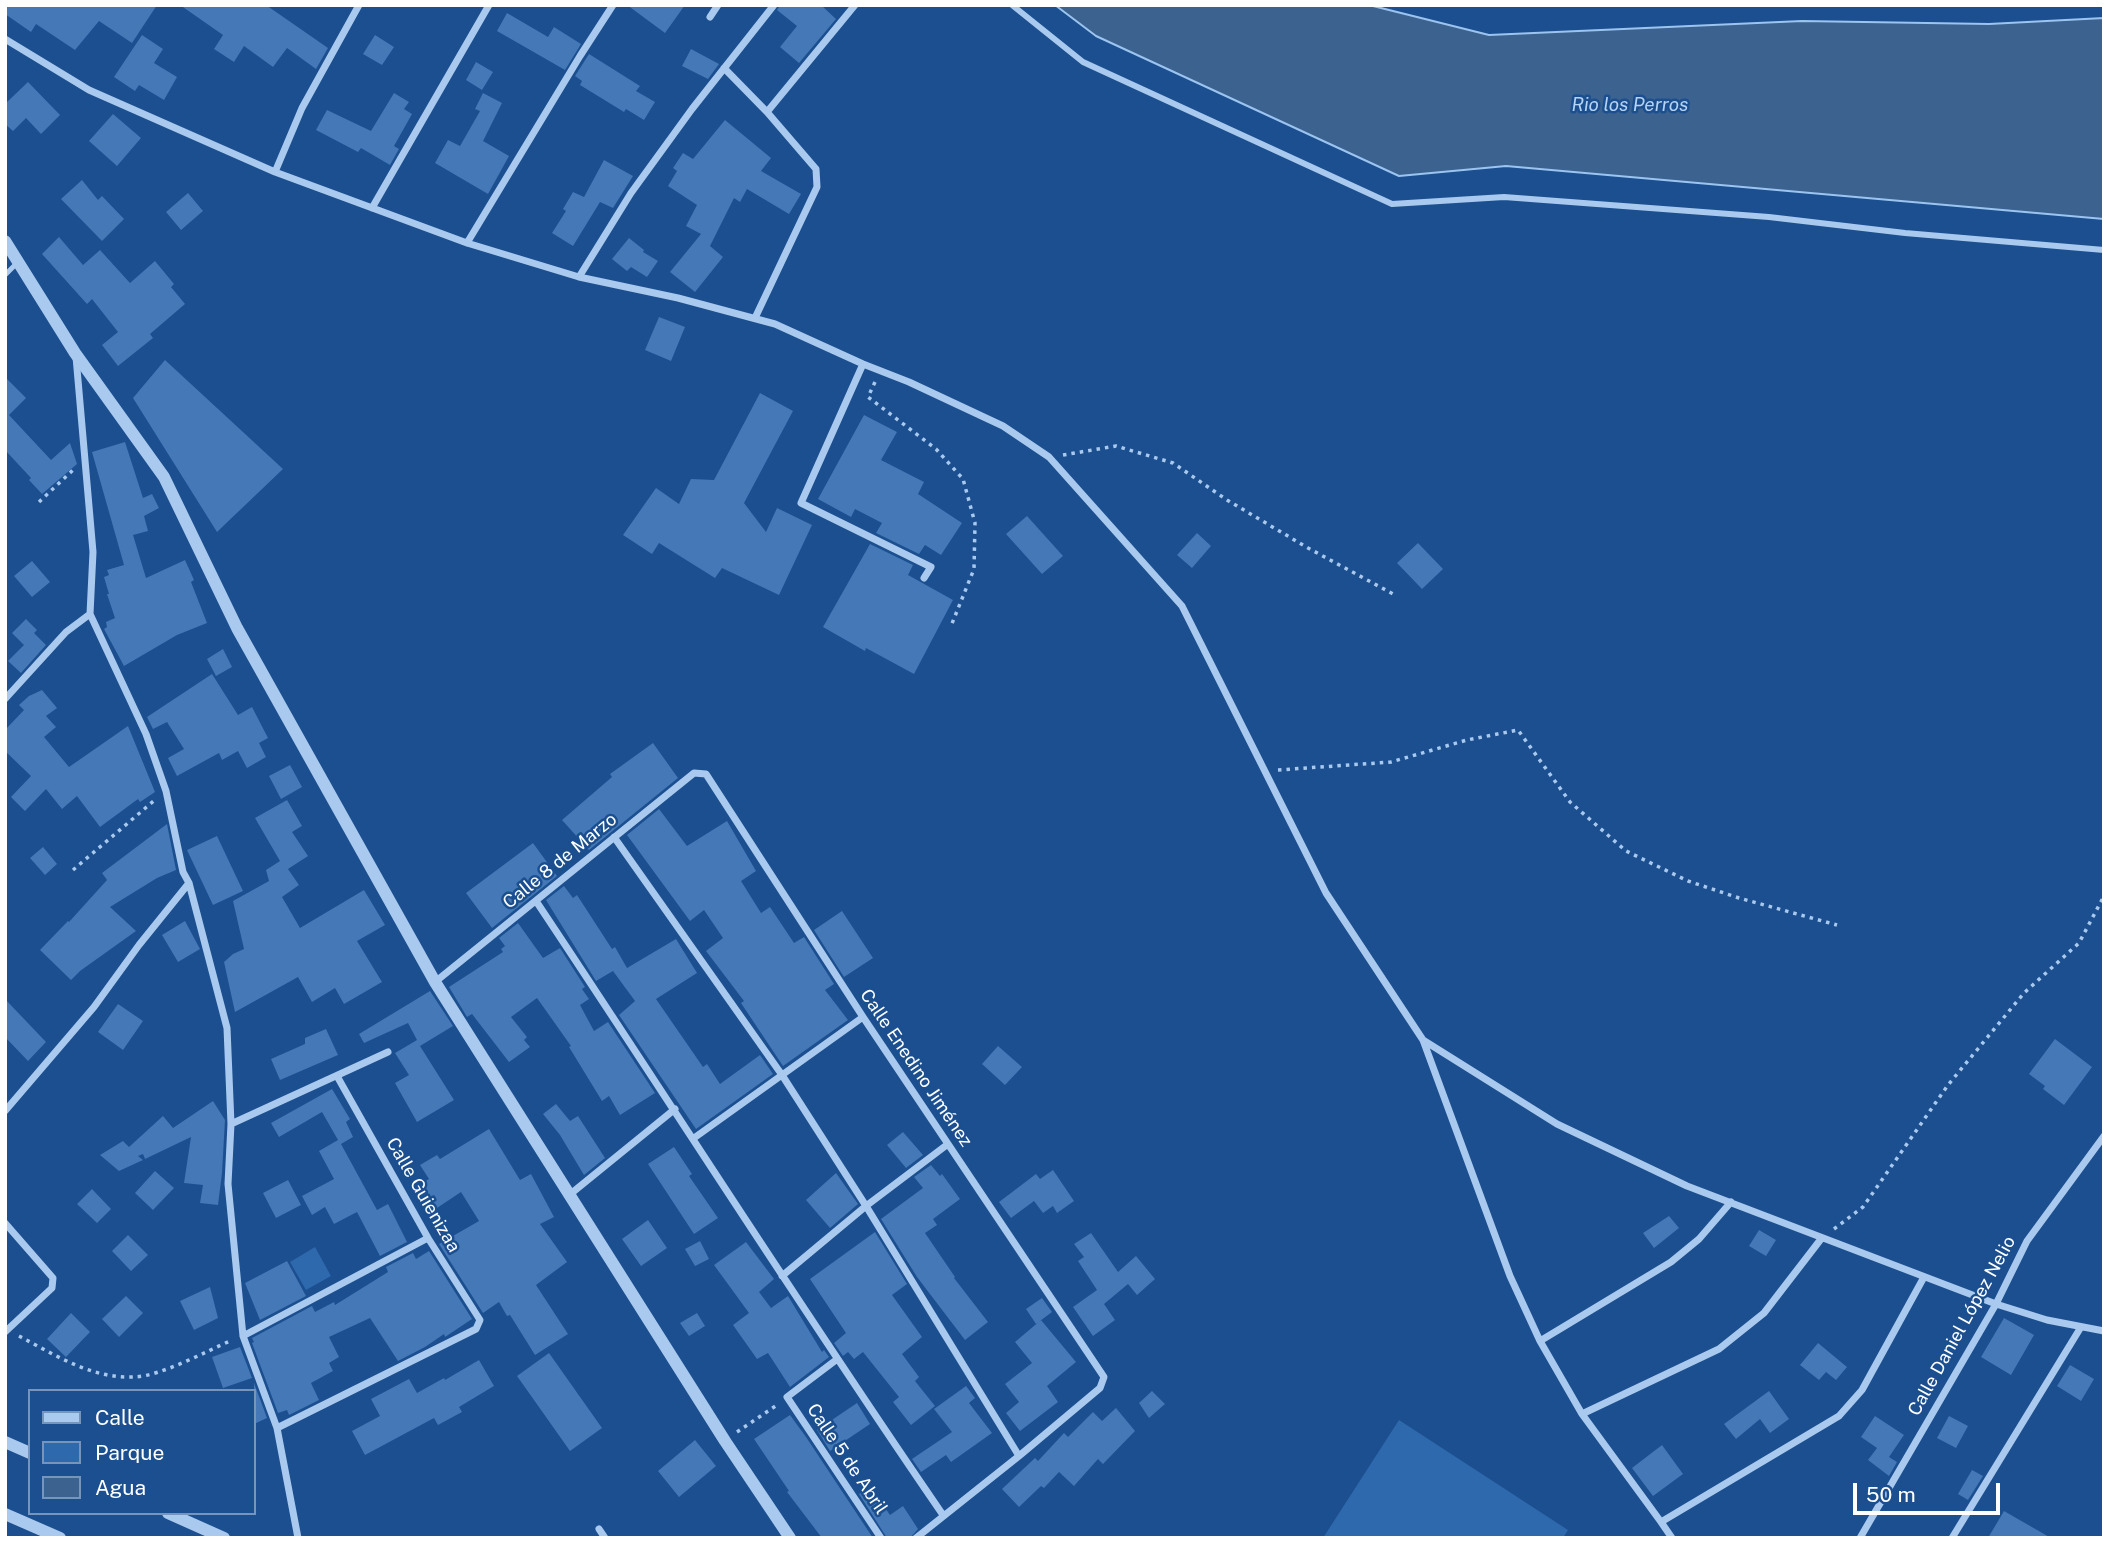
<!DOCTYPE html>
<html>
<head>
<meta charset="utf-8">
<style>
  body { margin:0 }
  #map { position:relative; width:2109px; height:1543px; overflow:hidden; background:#1b4f8f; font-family:"Public Sans",sans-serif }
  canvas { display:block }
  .frame { position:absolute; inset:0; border:7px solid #fff; pointer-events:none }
  .legend { position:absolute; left:28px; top:1389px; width:228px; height:126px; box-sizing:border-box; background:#1b4f8f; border:2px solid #7695bc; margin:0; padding:9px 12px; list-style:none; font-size:21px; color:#fff }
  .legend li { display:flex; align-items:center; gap:14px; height:35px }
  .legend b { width:35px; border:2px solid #7695bc }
  .scale { position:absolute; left:1853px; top:1483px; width:147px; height:32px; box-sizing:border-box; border:4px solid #fff; border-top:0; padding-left:9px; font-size:21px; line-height:24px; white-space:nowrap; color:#fff; -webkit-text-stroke:5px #1b4f8f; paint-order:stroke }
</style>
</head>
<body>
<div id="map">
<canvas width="2109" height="1543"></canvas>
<div class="frame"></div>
<ul class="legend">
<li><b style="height:9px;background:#a9c9ee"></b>Calle</li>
<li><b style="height:19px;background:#2e69ad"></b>Parque</li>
<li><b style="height:19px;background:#3c6290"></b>Agua</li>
</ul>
<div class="scale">50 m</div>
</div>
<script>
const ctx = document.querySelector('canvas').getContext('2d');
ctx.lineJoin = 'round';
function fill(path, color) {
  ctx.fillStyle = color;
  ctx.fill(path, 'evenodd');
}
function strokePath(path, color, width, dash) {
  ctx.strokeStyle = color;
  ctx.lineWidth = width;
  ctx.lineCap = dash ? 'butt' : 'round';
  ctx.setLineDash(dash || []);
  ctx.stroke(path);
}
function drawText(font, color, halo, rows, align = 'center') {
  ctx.font = font + ' "Public Sans",sans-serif';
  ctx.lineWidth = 5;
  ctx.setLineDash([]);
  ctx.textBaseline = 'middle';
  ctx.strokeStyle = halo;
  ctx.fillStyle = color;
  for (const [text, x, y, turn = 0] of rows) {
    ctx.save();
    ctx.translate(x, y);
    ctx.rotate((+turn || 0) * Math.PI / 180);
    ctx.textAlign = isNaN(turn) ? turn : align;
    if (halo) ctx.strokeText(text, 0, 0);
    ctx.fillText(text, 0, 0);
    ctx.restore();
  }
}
fill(new Path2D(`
  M315 1247 331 1276 306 1290 290 1262Z
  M1399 1420 1568 1530 1563 1538H1323Z`), '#2e69ad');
const water = new Path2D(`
  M1055 5H1369L1489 35 1802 21 1989 24 2104 18V219L1506 166 1399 176 1096 36Z`);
fill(water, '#3c6290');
strokePath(water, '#9cc4f0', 2);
fill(new Path2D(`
  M5 5H157L132 43 99 21 75 50 36 24 31 32 5 14Z
  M180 5H266L328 48 316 69 287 48 273 67 244 46 234 62 214 49 223 35Z
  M627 5H685L665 33Z
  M780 5H821L836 19 799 63 780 47 797 26 777 10Z
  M507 13 548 37 554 27 581 44 565 70 497 31Z
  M142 35 163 49 154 63 177 77 164 100 139 85 135 91 114 77Z
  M375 35 394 47 382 65 363 54Z
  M691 49 719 64 708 79 682 66Z
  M589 54 640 86 636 91 655 102 644 120 626 109 624 112 580 85 582 81 575 76Z
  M476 62 493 72 482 90 466 80Z
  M28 82 60 115 41 134 26 118 13 131 5 124V104Z
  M394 93 409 102 404 109 412 114 394 146 399 149 390 165 361 148 358 152 316 130 327 110 371 131Z
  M483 93 502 103 483 141 509 156 488 194 435 163 448 140 460 146 480 111 475 109Z
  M113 114 141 138 117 166 89 141Z
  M725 120 771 158 761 171 801 194 789 214 747 189 740 202 734 198 710 246 723 257 695 292 670 272 701 234 686 226 697 205 668 186 677 171 673 168 683 153 693 159Z
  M604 160 633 176 613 208 600 202 573 246 552 233 566 211 563 209 573 192 584 197Z
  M82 180 98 200 102 196 124 219 102 241 61 199Z
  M188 193 203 211 181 230 166 212Z
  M59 237 83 265 100 250 130 283 155 261 174 284 171 287 185 304 150 334 153 338 118 366 102 345 118 332 92 299 87 304 42 254Z
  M629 238 644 250 643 252 658 261 647 277 631 267 627 271 612 259Z
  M659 317 685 327 671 361 645 350Z
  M165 360 283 469 217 532 133 398Z
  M5 377 26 398 9 415 51 460 70 443 77 464 42 494 29 480 31 478 5 450Z
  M760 393 793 411 744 503 766 532 777 508 812 525 779 595 722 568 715 578 659 543 652 554 623 535 656 488 679 504 691 479 714 480Z
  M864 415 897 432 881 460 924 482 918 494 962 523 941 555 925 545 919 554 876 533 882 523 855 509 851 517 818 499Z
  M125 442 143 498 152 494 159 508 144 516 148 531 133 535 146 578 185 560 194 580 191 582 207 623 177 635 124 666 104 629 107 627 106 622 115 618 107 594H109L104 577 109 575 107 570 124 565 92 452Z
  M1027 516 1063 556 1042 574 1006 534Z
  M1197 533 1211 546 1192 568 1177 555Z
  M1418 543 1443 569 1422 589 1397 563Z
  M870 544 913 565 908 575 953 600 914 674 866 648 865 651 823 627Z
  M32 561 50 582 32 597 14 576Z
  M26 619 37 630 34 633 46 645 21 673 8 661 24 645 12 633Z
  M223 649 232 667 216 676 207 659Z
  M212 674 238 715 252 707 268 738 259 743 266 757 247 768 238 751 222 760 219 753 177 776 168 758 184 749 167 722 153 729 147 717Z
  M42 690 57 708 46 716 56 727 44 737 69 767 128 726 155 792 140 802 138 799 100 827 77 796 62 809 46 789 25 811 11 797 31 776 5 751V730L24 710 19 705 29 696Z
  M653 743 678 778 589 850 562 820 612 777 610 774Z
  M290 765 302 787 281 799 269 776Z
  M287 800 302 826 292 832 308 856 288 869 299 885 282 897 300 928 364 890 385 925 357 941 382 982 344 1004 335 988 312 1002 298 977 235 1012 224 962 233 954 244 949 233 901 269 881 266 870 280 861 255 818Z
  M659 809 687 846 727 821 756 871 741 881 761 913 770 907 794 943 804 937 834 984 825 990 848 1020 783 1066 741 1003 744 1001 706 951 723 938 704 910 690 921 627 835Z
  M167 824 176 870 157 878 110 907 136 931 80 971 71 980 40 950 68 921 69 922 107 880 102 873Z
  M217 836 243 891 213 905 187 850Z
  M533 843 557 876 492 928 466 893Z
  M43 847 57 864 45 875 30 858Z
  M564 886 573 898 577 895 612 949 615 947 627 968 676 939 697 973 656 999 703 1067 707 1064 720 1084 760 1055 773 1074 696 1129 619 1015 635 1001 613 971 596 981 546 900Z
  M842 911 873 958 844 977 814 930Z
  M185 921 200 949 178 962 162 935Z
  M518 923 543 958 560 948 585 987 582 989 589 999 580 1005 594 1031 608 1022 655 1093 620 1115 609 1096 602 1101 569 1047 571 1046 537 998 511 1017 527 1037 524 1040 530 1047 509 1062 472 1014 467 1017 449 987 503 952 501 949 505 946 499 938Z
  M430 991 453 1026 420 1046 454 1100 417 1122 395 1083 409 1075 395 1053 417 1040 408 1023 364 1043 359 1034Z
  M5 999 46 1042 28 1061 5 1037Z
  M118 1004 143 1021 123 1050 98 1032Z
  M326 1029 338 1055 280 1080 271 1059 305 1044V1038Z
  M2055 1039 2092 1067 2064 1105 2043 1089 2045 1086 2029 1074Z
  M998 1046 1022 1067 1005 1085 982 1064Z
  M332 1089 350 1119 346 1122 353 1137 341 1144 377 1210 388 1204 407 1242 380 1256 357 1212 334 1224 325 1207 312 1215 302 1196 334 1179 319 1151 338 1140 322 1112 279 1137 271 1123Z
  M213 1101 225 1120 222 1173 218 1205 200 1203 203 1185 184 1183 191 1137 145 1159 143 1154 138 1156 143 1160 119 1171 100 1155 123 1141 129 1147 163 1116 173 1128Z
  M556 1104 570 1121 578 1116 605 1158 584 1175 560 1135 543 1114Z
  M489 1129 520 1180 531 1174 554 1217 540 1224 567 1262 536 1285 568 1334 535 1355 510 1315 507 1316 499 1302 483 1313 439 1244 479 1221 461 1192 428 1214 412 1189 429 1179 420 1165 437 1155 440 1159Z
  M903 1132 923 1155 906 1168 887 1145Z
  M674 1147 692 1174 689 1176 718 1218 694 1234 648 1164Z
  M931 1165 940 1176 942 1174 960 1199 933 1219 937 1225 925 1233 955 1277 954 1278 988 1322 965 1340 917 1277 881 1219 923 1188 914 1177Z
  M1053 1170 1074 1201 1057 1213 1053 1206 1043 1213 1034 1201 1011 1218 999 1202 1036 1174 1040 1179Z
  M155 1171 174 1188 153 1210 135 1193Z
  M836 1173 858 1204 830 1228 806 1200Z
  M288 1180 301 1205 276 1218 263 1193Z
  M92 1189 111 1209 97 1223 77 1204Z
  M1669 1216 1679 1228 1654 1248 1643 1233Z
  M648 1220 667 1248 641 1266 622 1239Z
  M1759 1230 1776 1240 1766 1256 1749 1246Z
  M875 1232 907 1284 892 1295 922 1337 902 1354 919 1377 915 1381 935 1406 911 1425 893 1402 899 1397 863 1352 854 1359 848 1352 843 1356 834 1343 846 1333 810 1279Z
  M1091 1233 1118 1272 1136 1256 1155 1279 1137 1295 1128 1284 1104 1304 1115 1320 1093 1336 1073 1307 1097 1290 1078 1261 1084 1257 1074 1244Z
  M128 1235 148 1255 131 1271 112 1251Z
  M700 1241 709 1259 695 1266 685 1249Z
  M746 1242 774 1279 759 1292 771 1308 788 1296 822 1352 824 1350 829 1357 790 1387 768 1353 757 1359 733 1325 749 1313 714 1265Z
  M429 1251 472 1319 445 1337 444 1334 425 1347 398 1361 370 1318 329 1337 339 1357 329 1363 333 1371 311 1383 319 1400 289 1415 287 1410 278 1413 252 1343 254 1342 252 1338 312 1306 315 1312 334 1302 335 1305 388 1272 386 1267 413 1253 416 1259Z
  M287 1261 306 1296 260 1320 245 1283Z
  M210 1287 218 1318 194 1330 180 1301Z
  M126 1296 143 1313 119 1337 102 1319Z
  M1042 1298 1052 1312 1036 1324 1026 1309Z
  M71 1313 90 1332 66 1357 47 1339Z
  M697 1313 705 1326 689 1336 680 1323Z
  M2004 1318 2034 1335 2011 1375 1981 1357Z
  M1041 1320 1076 1362 1047 1386 1058 1402 1020 1431 1006 1413 1019 1402 1005 1384 1032 1363 1015 1342Z
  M1818 1343 1847 1367 1836 1380 1826 1372 1819 1380 1800 1365Z
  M240 1347 252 1378 223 1388 212 1357Z
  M549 1353 602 1428 570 1451 517 1376Z
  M479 1360 494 1386 459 1407 462 1412 438 1425 434 1418 365 1455 352 1431 380 1416 371 1399 409 1379 417 1393 444 1378 445 1380Z
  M2070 1365 2094 1379 2081 1401 2057 1386Z
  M254 1383 267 1418 254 1424Z
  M966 1386 975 1398 969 1403 992 1433 951 1462 946 1455 921 1472 912 1459 952 1432 934 1409Z
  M1152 1391 1165 1404 1149 1418 1139 1403Z
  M1769 1391 1789 1419 1770 1433 1760 1419 1736 1439 1724 1424Z
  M857 1403 870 1424 830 1451 817 1430Z
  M1116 1408 1135 1431 1103 1464 1098 1459 1074 1486 1059 1472 1044 1488 1041 1486 1019 1507 1002 1489 1035 1458 1038 1461 1064 1433 1068 1437 1093 1412 1102 1421Z
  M790 1415 806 1437 873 1538H822L787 1492 789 1491 754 1439Z
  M1875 1416 1904 1435 1889 1457 1897 1462 1889 1476 1868 1460 1877 1448 1861 1437Z
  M1949 1416 1968 1426 1956 1448 1937 1438Z
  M695 1440 716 1466 679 1497 658 1471Z
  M1662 1445 1683 1474 1653 1496 1632 1468Z
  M1972 1470 1983 1476 1968 1500 1958 1494Z
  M870 1486 890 1515 903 1506 918 1529 910 1538H887L859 1494Z
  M2004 1511 2051 1538H1988Z`), '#4478b7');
strokePath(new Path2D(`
  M875 382 868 397 936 449 963 479 975 523 974 569 951 626
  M1063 455 1116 446 1173 463 1227 500 1308 548 1395 595
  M39 502 73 470
  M1278 770 1391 762 1467 740 1518 730 1570 802 1626 851 1688 881 1739 898 1837 925
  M73 870 156 799
  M1834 1229 1863 1207 1948 1085 2024 993 2079 943 2104 896
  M19 1336C55 1355 92 1379 134 1377 161 1376 205 1352 230 1341
  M737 1432 777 1405`), '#a9c9ee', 3.5, [3.5, 5]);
strokePath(new Path2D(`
  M5 275 18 262`), '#a9c9ee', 5);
strokePath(new Path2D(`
  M1012 5 1083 62 1392 204 1504 197 1769 217 1905 233 2104 250`), '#a9c9ee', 6);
strokePath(new Path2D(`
  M710 17 718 5
  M5 39 89 90 275 172 467 243 579 277 678 298 775 324 863 364 909 382 1003 426 1049 457 1182 606 1326 893 1423 1040
  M724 68 767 112 816 169 817 187 755 318
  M767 112 855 5
  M275 172 302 108 359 5
  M372 208 489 5
  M467 243 580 56 613 5
  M579 277 631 193 692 109 774 5
  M76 357 93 552 90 614
  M863 364 801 503 931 567 924 578
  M5 699 66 632 90 614 146 734 166 791 183 872 189 883 227 1028 231 1124 228 1184 243 1336 277 1428 298 1538
  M614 837 782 1075 866 1206 1019 1456
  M536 901C672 1105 804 1313 943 1515
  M435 982 694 773 706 774 863 1017 1104 1377 1100 1388 1019 1456 916 1538
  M5 1111 94 1007 139 945 189 883
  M231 1124 388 1052
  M694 1138 863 1017
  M568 1196 675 1109
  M5 1223 53 1278 52 1288 5 1332
  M782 1276 866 1206 948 1144
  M1924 1277 1862 1390 1839 1416 1661 1522 1582 1414 1540 1341 1510 1276 1423 1040 1557 1124 1687 1186 1996 1304 2047 1320 2104 1331
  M243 1336 428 1238
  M1540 1341 1671 1262 1699 1239 1731 1202
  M836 1360 787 1397 881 1538
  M1582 1414 1719 1349 1764 1313 1821 1239
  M277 1428 476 1329 480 1320 428 1238 337 1076
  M1661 1522 1672 1538
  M599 1529 605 1538
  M1860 1538 1996 1304 2027 1241 2104 1136
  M1952 1538 2081 1327`), '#a9c9ee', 7);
strokePath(new Path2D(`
  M5 241 75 353 164 477 237 628 435 982 725 1441 790 1538
  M5 1442 30 1453
  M168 1513 224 1538
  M5 1514 60 1538`), '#a9c9ee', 12);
drawText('18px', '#fff', '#1b4f8f', [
  ["Calle 8 de Marzo",560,861,-39],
  ["Calle Enedino Jiménez",916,1068,56],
  ["Calle Guienizaa",423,1195,60],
  ["Calle Daniel López Nelio",1962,1326,-61],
  ["Calle 5 de Abril",847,1459,56]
]);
drawText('italic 19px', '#b5d3f5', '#1b4f8f', [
  ["Rio los Perros",1630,105]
]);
</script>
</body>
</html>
